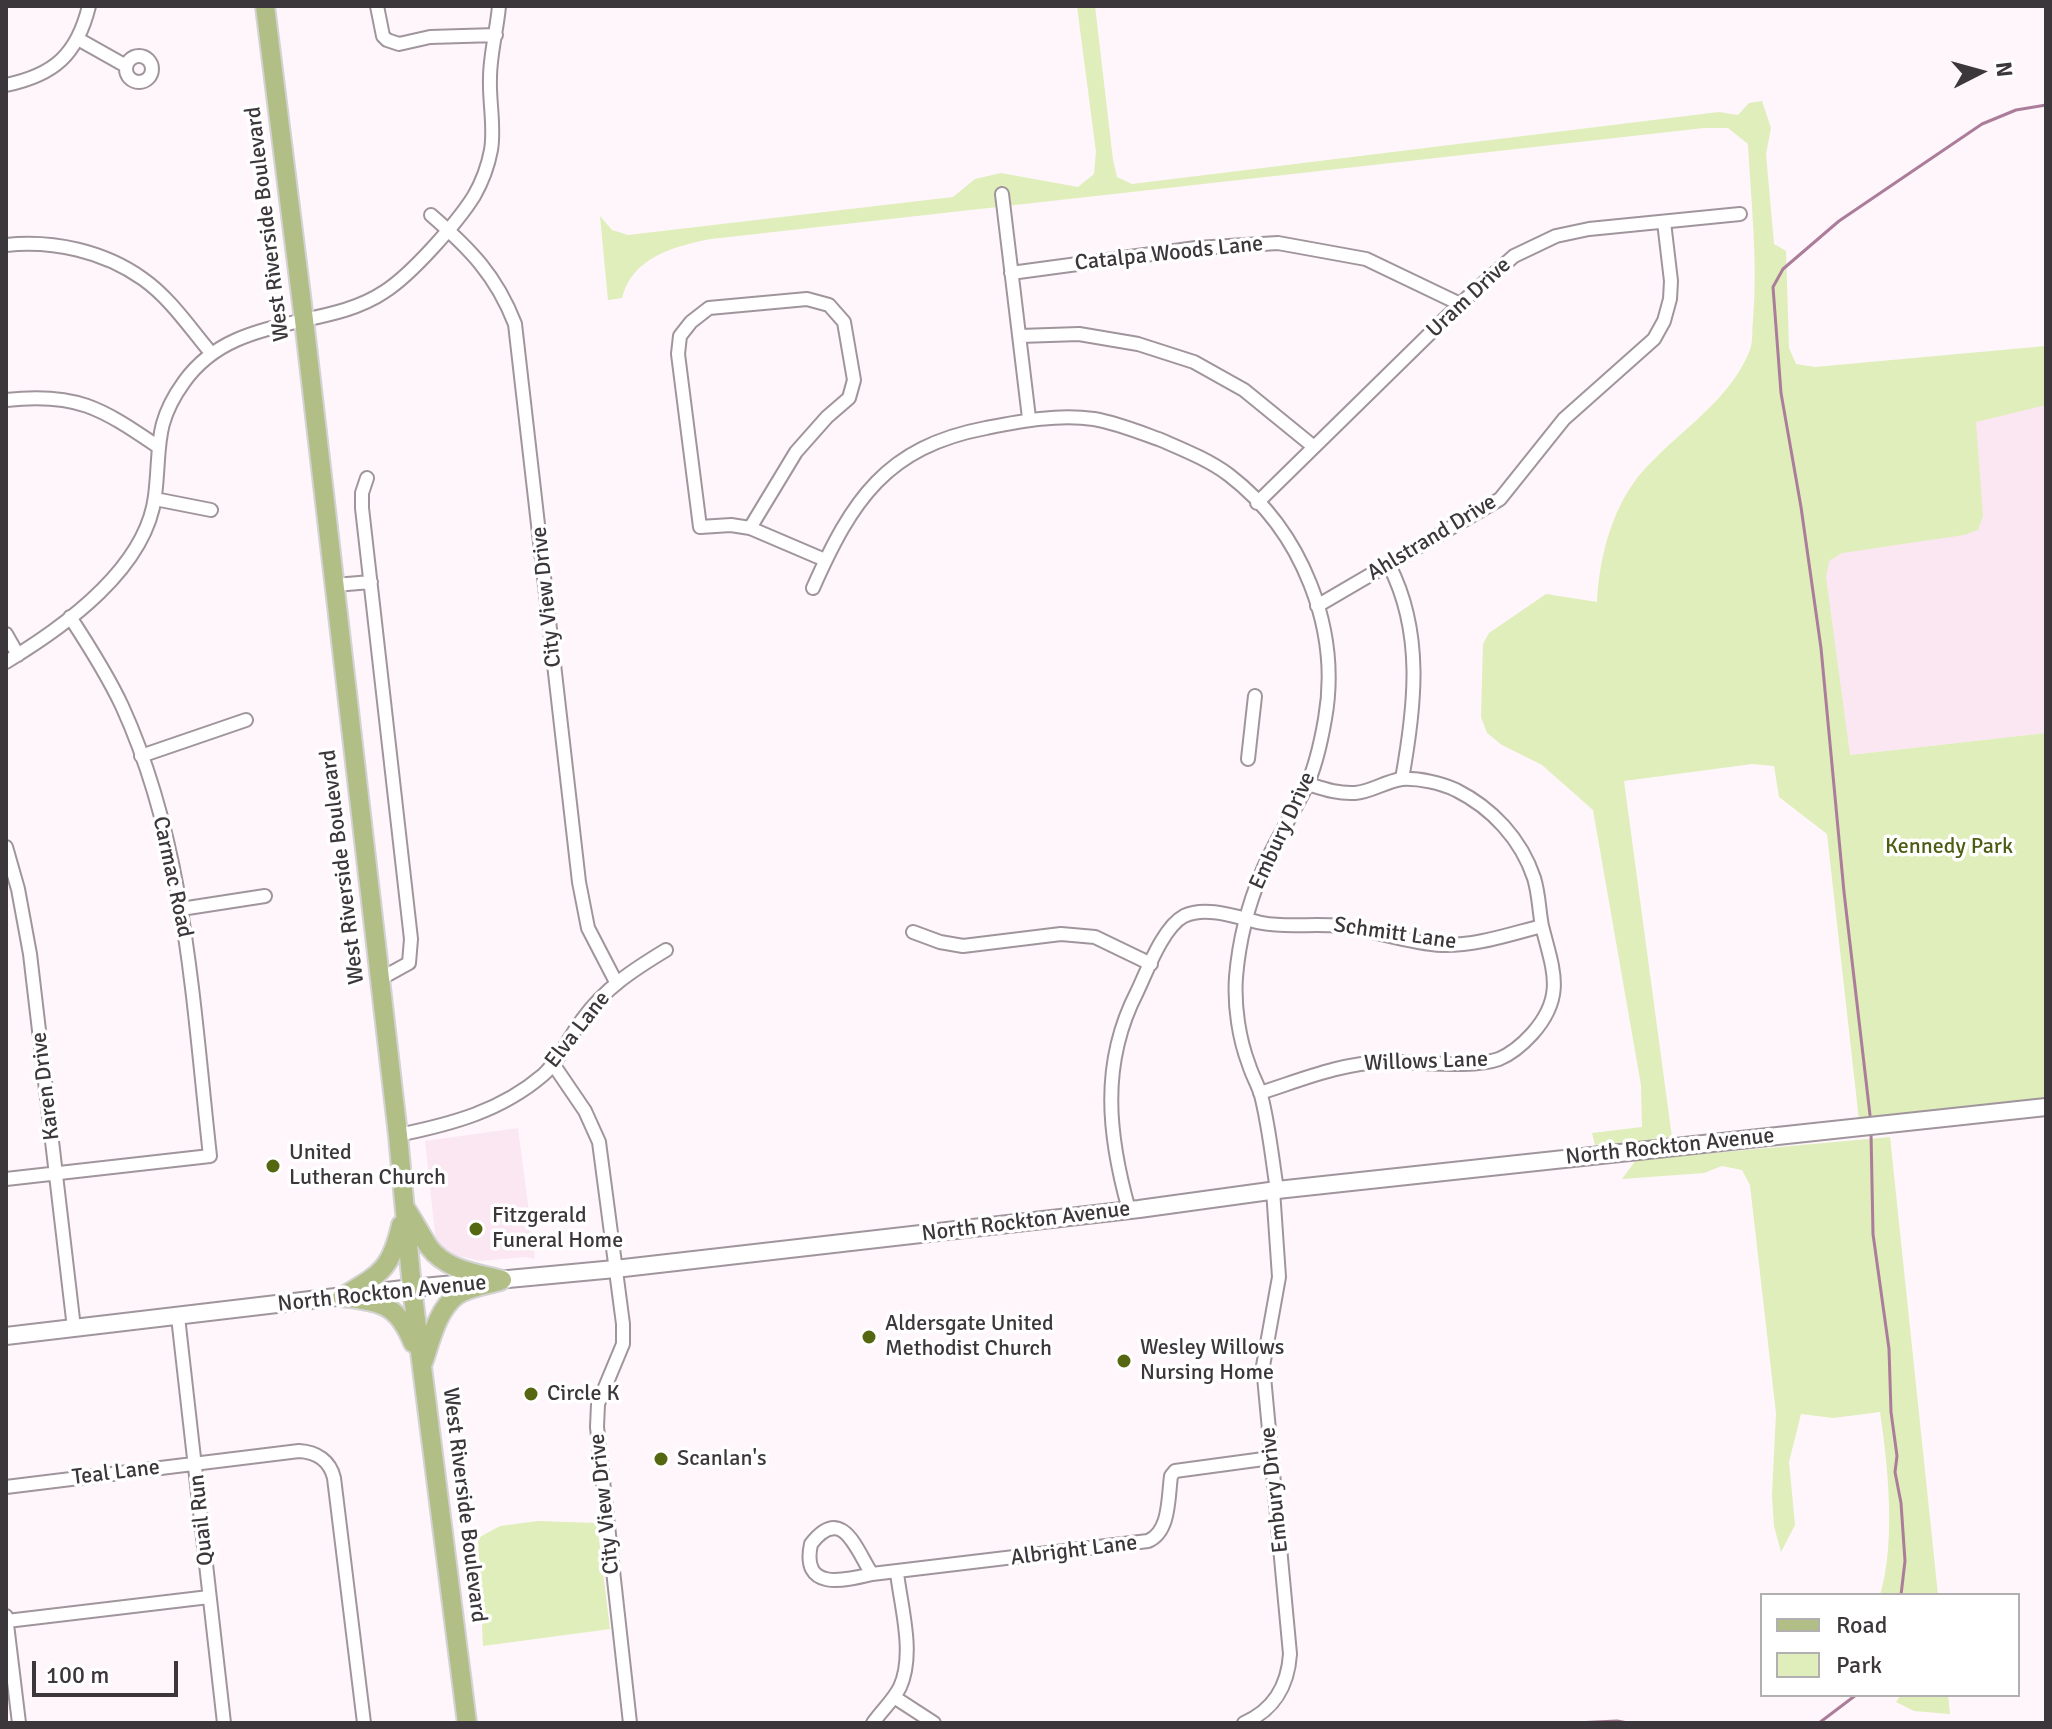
<!DOCTYPE html>
<html>
<head>
<meta charset="utf-8">
<style>
  body { margin:0 }
  #map { position:relative; width:2052px; height:1729px; overflow:hidden; background:#fef6fb; font-family:Signika,sans-serif }
  canvas { display:block }
  .frame { position:absolute; inset:0; border:8px solid #3c373a; pointer-events:none }
  .legend { position:absolute; left:1760px; top:1593px; width:260px; height:104px; box-sizing:border-box; background:#fff; border:2px solid #b1afb0; margin:0; padding:10px 14px; list-style:none; font-size:24px; color:#3c373a }
  .legend li { display:flex; align-items:center; gap:16px; height:40px }
  .legend b { width:40px; border:2px solid #b1afb0 }
  .north { position:absolute; left:1940px; top:32px; width:80px; height:80px; -webkit-text-stroke:6px #fff; paint-order:stroke; rotate:84deg; font-size:22px; font-weight:700; line-height:32px; text-align:center; color:#3c373a }
  .north::after { content:''; display:block; margin:auto; width:28px; height:36px; background:#3c373a; clip-path:polygon(50% 0,100% 100%,50% 72%,0 100%) }
  .scale { position:absolute; left:32px; top:1661px; width:146px; height:36px; box-sizing:border-box; border:4px solid #3c373a; border-top:0; padding-left:10px; font-size:24px; line-height:28px; white-space:nowrap; color:#3c373a; -webkit-text-stroke:6px #fff; paint-order:stroke }
</style>
</head>
<body>
<div id="map">
<canvas width="2052" height="1729"></canvas>
<div class="frame"></div>
<ul class="legend">
<li><b style="height:10px;background:#b1be86"></b>Road</li>
<li><b style="height:22px;background:#dfeeba"></b>Park</li>
</ul>
<div class="north">N</div>
<div class="scale">100 m</div>
</div>
<script>
const ctx = document.querySelector('canvas').getContext('2d');
ctx.lineJoin = 'round';
function fill(path, color) {
  ctx.fillStyle = color;
  ctx.fill(path, 'evenodd');
}
function strokePath(path, color, width, dash) {
  ctx.strokeStyle = color;
  ctx.lineWidth = width;
  ctx.lineCap = dash ? 'butt' : 'round';
  ctx.setLineDash(dash || []);
  ctx.stroke(path);
}
function drawText(font, color, halo, rows, align = 'center') {
  ctx.font = font + ' Signika,sans-serif';
  ctx.lineWidth = 7;
  ctx.setLineDash([]);
  ctx.textBaseline = 'middle';
  ctx.strokeStyle = halo;
  ctx.fillStyle = color;
  for (const [text, x, y, turn = 0] of rows) {
    ctx.save();
    ctx.translate(x, y);
    ctx.rotate((+turn || 0) * Math.PI / 180);
    ctx.textAlign = isNaN(turn) ? turn : align;
    if (halo) ctx.strokeText(text, 0, 0);
    ctx.fillText(text, 0, 0);
    ctx.restore();
  }
}
fill(new Path2D(`
  M2046 347V733L1841 756 1800 373Z
  M518 1128 535 1259 525 1257 480 1261 451 1254 436 1243 425 1141Z`), '#fbe7f2');
fill(new Path2D(`
  M1077 6H1095L1113 160 1117 177 1132 184 1719 112 1738 115 1749 103 1762 101 1771 128 1766 154 1774 244 1786 251 1789 348 1796 364 1815 367 2046 346V405L1976 422 1983 516 1978 530 1964 535 1842 553 1829 561 1826 577 1850 755 2046 733V1101L1859 1120 1827 834 1779 797 1774 766 1752 764 1624 781 1672 1138 1595 1145 1592 1133 1642 1127 1641 1085 1593 810 1542 765 1502 745 1487 733 1481 717 1483 644 1489 633 1546 594 1597 602C1599 560 1611 511 1638 477 1673 434 1728 405 1750 350 1753 342 1752 330 1753 320 1758 262 1751 202 1748 144L1728 128H1704L711 239C675 246 632 257 622 298L608 300 600 216 612 230 628 235 953 197 975 179 1001 173 1078 187 1094 174 1096 152Z
  M1890 1137 1938 1595H1880C1896 1543 1888 1465 1880 1412L1833 1418 1801 1414 1789 1462 1795 1525 1781 1552 1774 1526 1772 1495 1776 1413 1750 1185 1742 1170 1722 1166 1704 1173 1622 1179 1636 1160Z
  M538 1521 597 1523 610 1629 483 1646 478 1538 500 1526Z
  M1901 1695H1948L1950 1714 1914 1711 1896 1702Z`), '#dfeeba');
strokePath(new Path2D(`
  M1870 1115 1844 892 1821 648 1801 507 1781 393 1773 287 1783 269 1839 221 1982 124 2016 110 2046 105
  M1871 1132 1873 1234 1889 1349 1891 1412 1897 1456 1895 1472 1901 1503 1905 1561 1901 1595
  M1575 1723 1617 1721 1628 1723
  M1819 1723 1856 1695`), '#ab7d9a', 3);
const street = new Path2D(`
  M377 6 383 36 387 40 399 44 430 37 496 35
  M78 39 126 66
  M126 69a13 13 0 1 1 26 0a13 13 0 1 1-26 0Z
  M6 85C54 75 77 55 89 6
  M1002 194 1029 418
  M431 215C470 249 496 275 515 324L579 882 588 928 616 982
  M6 245C53 240 104 251 143 279 170 298 190 328 211 353
  M1011 273 1196 248 1278 243 1366 259 1460 304
  M1020 336 1079 334 1138 344 1194 362 1244 390 1314 447
  M6 400C76 392 101 408 157 446
  M367 478 362 493V508L411 939 409 963 380 979
  M155 499 211 510
  M1257 503 1460 304 1514 256 1556 236 1589 229 1740 214
  M750 528 796 452 827 417 849 398 854 380 844 322 829 305 807 299 709 308 691 322 680 336 678 354 700 527 731 525 750 528 825 560
  M1389 565C1424 633 1415 707 1402 779
  M335 585 371 582
  M813 588C852 500 886 447 986 428 1022 421 1057 414 1094 419 1117 423 1139 432 1161 440 1184 450 1209 460 1229 475 1302 531 1341 629 1325 719 1321 742 1316 766 1306 787 1292 816 1274 842 1262 872 1248 905 1239 941 1236 977 1234 1006 1239 1039 1249 1065 1252 1075 1258 1085 1261 1095 1269 1126 1272 1158 1277 1190
  M1317 606 1500 499 1564 419 1654 339 1664 321 1670 299 1671 281 1664 222
  M6 634 18 655
  M6 662C64 627 146 569 155 496 161 448 153 425 184 382 214 340 257 331 304 320 332 314 360 308 384 292 411 275 457 223 474 196 482 182 488 166 491 150 495 127 489 102 490 78 490 54 497 30 499 6
  M141 756 246 720
  M1248 759 1255 696
  M6 847 18 889 30 954 74 1328
  M181 909 265 896
  M913 932 940 942 963 946 1061 934 1095 937 1151 964
  M553 1064 585 1111 599 1142 623 1324V1344L598 1404 597 1427 630 1723
  M1260 1093C1301 1080 1341 1063 1384 1062 1416 1061 1471 1069 1499 1059 1513 1053 1522 1045 1532 1034 1566 996 1553 970 1542 926 1539 911 1539 894 1534 878 1521 839 1492 808 1456 790 1441 783 1419 778 1402 779 1386 781 1371 792 1355 793 1338 794 1324 789 1308 784
  M398 1135C452 1124 501 1111 543 1075 559 1061 569 1037 582 1020 605 988 633 970 666 950
  M6 1179 210 1156C193 1005 186 846 122 706 107 674 89 646 70 617
  M1129 1210C1108 1135 1100 1064 1137 992 1147 971 1163 927 1184 916 1207 905 1239 918 1262 923 1287 928 1314 923 1340 926 1375 930 1407 943 1442 945 1476 946 1510 934 1542 926
  M178 1317 224 1723
  M6 1487 299 1451C317 1452 330 1461 334 1478L364 1723
  M872 1574C857 1552 843 1503 811 1544 801 1591 843 1581 872 1574L1148 1541C1170 1532 1168 1498 1171 1476L1175 1471 1271 1458
  M6 1616 19 1723
  M7 1621 209 1597
  M894 1697 934 1723
  M873 1723C882 1710 893 1701 900 1687 915 1654 901 1607 897 1573
  M1244 1723C1274 1710 1288 1685 1290 1654L1263 1366 1279 1277 1273 1190`);
const secondary = new Path2D(`
  M6 1336 412 1288 615 1269 1139 1209 1277 1190 2046 1107`);
const primary = new Path2D(`
  M265 6 304 320 398 1135 412 1288 467 1723
  M406 1209C414 1221 421 1235 429 1247 446 1270 476 1273 502 1280
  M342 1297C380 1274 391 1270 401 1225
  M342 1297C382 1303 397 1303 413 1343
  M423 1363C431 1340 437 1310 457 1295 469 1287 487 1285 500 1281`);
strokePath(street, '#a0959c', 16);
strokePath(secondary, '#a0959c', 20);
strokePath(primary, '#d4d3d4', 22);
strokePath(street, '#fff', 12);
strokePath(secondary, '#fff', 16);
strokePath(primary, '#b1be86', 18);
for (const [x, y, r, color] of [
  [273,1166,8,"#556711"],
  [476,1229,8,"#556711"],
  [869,1337,8,"#556711"],
  [1124,1361,8,"#556711"],
  [531,1394,8,"#556711"],
  [661,1459,8,"#556711"]
]) {
  const dot = new Path2D();
  dot.arc(x, y, r, 0, 2 * Math.PI);
  ctx.fillStyle = color;
  ctx.fill(dot);
  strokePath(dot, '#fff', 3);
}
drawText('22px', '#3c373a', '#fff', [
  ["West Riverside Boulevard",268,224,-97],
  ["Catalpa Woods Lane",1169,254,-6],
  ["Uram Drive",1469,298,-43],
  ["Ahlstrand Drive",1432,538,-31],
  ["City View Drive",547,597,-96],
  ["Embury Drive",1283,831,-65],
  ["West Riverside Boulevard",343,867,-97],
  ["Carmac Road",172,877,78],
  ["Schmitt Lane",1395,934,8],
  ["Elva Lane",578,1030,-52],
  ["Willows Lane",1426,1062,-2],
  ["Karen Drive",46,1086,-97],
  ["North Rockton Avenue",1670,1147,-6],
  ["North Rockton Avenue",1026,1222,-7],
  ["North Rockton Avenue",382,1294,-6],
  ["Teal Lane",116,1473,-7],
  ["Embury Drive",1275,1490,-96],
  ["City View Drive",605,1504,-96],
  ["West Riverside Boulevard",464,1505,83],
  ["Quail Run",202,1520,-96],
  ["Albright Lane",1074,1551,-7]
]);
drawText('22px', '#4e5d14', '#fff', [
  ["Kennedy Park",1949,847]
]);
drawText('22px', '#3c373a', '#fff', [
  ["United",289,1153],
  ["Lutheran Church",289,1178],
  ["Fitzgerald",492,1216],
  ["Funeral Home",492,1241],
  ["Aldersgate United",885,1324],
  ["Methodist Church",885,1349],
  ["Wesley Willows",1140,1348],
  ["Nursing Home",1140,1373],
  ["Circle K",547,1394],
  ["Scanlan's",677,1459]
], 'left');
</script>
</body>
</html>
